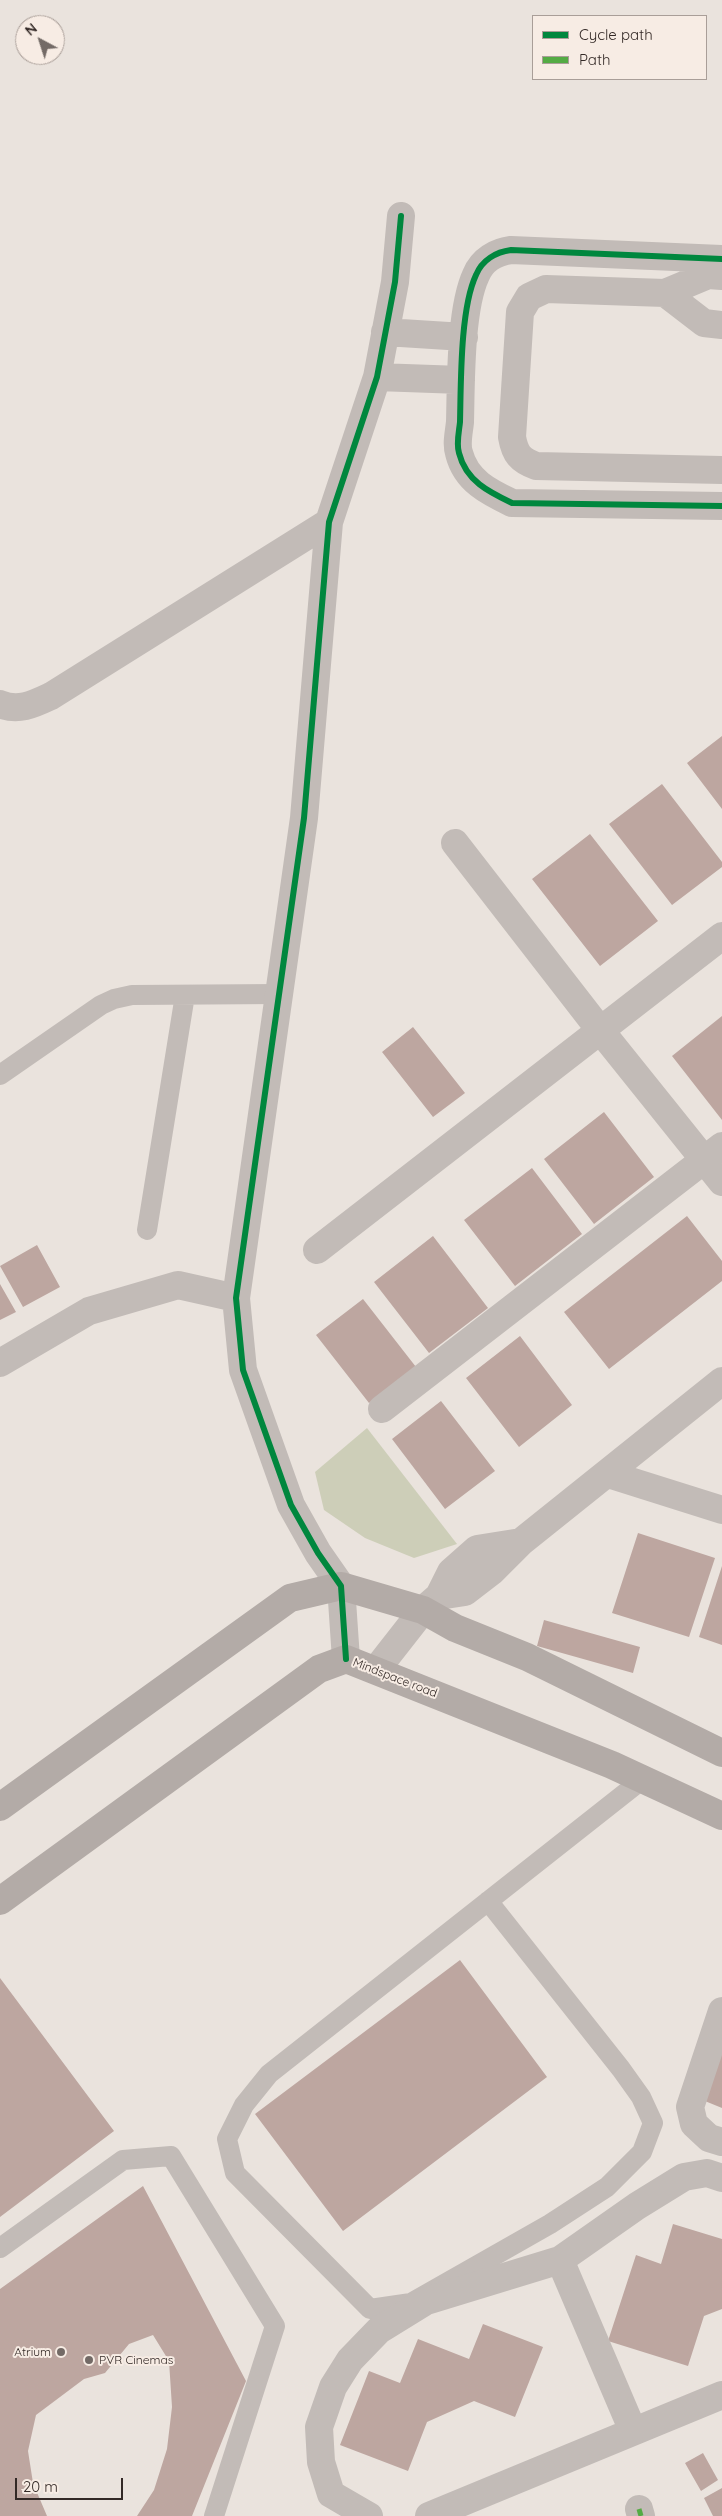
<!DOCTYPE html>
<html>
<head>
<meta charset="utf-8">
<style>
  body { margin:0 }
  #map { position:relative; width:722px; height:2516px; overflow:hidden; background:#eae3dd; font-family:Quicksand,sans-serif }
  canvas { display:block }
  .legend { position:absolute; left:532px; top:15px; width:175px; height:65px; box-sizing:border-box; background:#f7ece4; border:1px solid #a99e98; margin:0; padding:6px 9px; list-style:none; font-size:15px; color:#332926 }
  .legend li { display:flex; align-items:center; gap:10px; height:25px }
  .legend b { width:25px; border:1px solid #a99e98 }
  .north { position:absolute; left:15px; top:15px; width:50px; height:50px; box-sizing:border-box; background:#f7ece4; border:1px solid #a99e98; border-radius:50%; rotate:320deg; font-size:14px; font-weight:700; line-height:20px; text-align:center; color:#332926 }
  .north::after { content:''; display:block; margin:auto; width:18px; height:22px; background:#736a66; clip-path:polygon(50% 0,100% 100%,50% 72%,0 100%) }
  .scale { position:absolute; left:15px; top:2478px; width:108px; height:22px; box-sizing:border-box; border:2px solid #332926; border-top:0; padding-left:6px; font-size:15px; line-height:18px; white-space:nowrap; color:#332926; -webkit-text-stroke:4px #f7ece4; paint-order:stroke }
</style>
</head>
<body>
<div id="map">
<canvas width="722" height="2516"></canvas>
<ul class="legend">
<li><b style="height:6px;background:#00873e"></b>Cycle path</li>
<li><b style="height:6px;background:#54ab44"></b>Path</li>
</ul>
<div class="north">N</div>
<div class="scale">20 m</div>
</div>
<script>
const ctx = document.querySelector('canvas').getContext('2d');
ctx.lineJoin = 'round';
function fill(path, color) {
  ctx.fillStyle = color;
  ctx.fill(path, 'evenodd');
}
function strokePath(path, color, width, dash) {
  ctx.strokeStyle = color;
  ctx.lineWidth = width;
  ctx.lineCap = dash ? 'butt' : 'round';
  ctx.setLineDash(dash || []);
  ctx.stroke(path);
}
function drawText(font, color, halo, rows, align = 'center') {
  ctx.font = font + ' Quicksand,sans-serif';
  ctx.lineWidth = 4;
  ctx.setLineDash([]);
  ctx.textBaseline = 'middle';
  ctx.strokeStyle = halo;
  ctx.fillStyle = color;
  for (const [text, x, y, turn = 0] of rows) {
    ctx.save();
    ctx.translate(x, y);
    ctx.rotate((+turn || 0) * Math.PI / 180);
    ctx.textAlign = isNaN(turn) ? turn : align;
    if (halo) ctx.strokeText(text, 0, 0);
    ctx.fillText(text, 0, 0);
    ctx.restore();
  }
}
fill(new Path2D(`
  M367 1428 457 1544 414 1558 365 1538 324 1510 315 1472Z`), '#cdceb8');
fill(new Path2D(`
  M722 736V809L687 763Z
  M662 784 722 862V867L672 905 609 824Z
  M590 834 658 921 600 966 532 879Z
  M722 1016V1120L672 1056Z
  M413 1027 465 1093 433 1117 382 1052Z
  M604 1112 654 1177 594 1224 544 1159Z
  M532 1168 582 1234 515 1286 464 1220Z
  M687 1216 722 1261V1281L609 1369 564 1312Z
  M433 1236 488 1308 429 1353 374 1282Z
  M37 1245 60 1287 23 1307 0 1266Z
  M0 1284 16 1312 0 1320Z
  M363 1299 416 1367 369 1403 316 1335Z
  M520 1336 572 1405 519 1447 466 1378Z
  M441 1401 495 1471 445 1509 392 1439Z
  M638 1533 715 1558 689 1637 612 1613Z
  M722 1566V1645L699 1637Z
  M544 1620 640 1647 633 1673 537 1646Z
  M460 1960 547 2077 343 2231 255 2114Z
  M0 1978 114 2131 0 2217Z
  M722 2045V2108L700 2099Z
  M143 2186 246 2381 192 2516H137L154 2490 167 2449 172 2407 169 2361 153 2335 129 2344 105 2373 84 2379 36 2415 28 2451 33 2483 47 2516H0V2289Z
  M673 2224 722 2239V2309L704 2316 688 2366 608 2341 636 2255 661 2264Z
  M483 2324 543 2347 515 2417 474 2401 427 2422 408 2471 340 2445 369 2371 400 2383 418 2339 469 2359Z
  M703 2453 718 2480 701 2491 685 2463Z
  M722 2488V2516H713L704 2498Z`), '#bda6a0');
strokePath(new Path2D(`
  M0 1075 101 1005 114 999 132 995 279 994
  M147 1230 185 995
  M488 1901 621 2069 641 2097 653 2123 642 2152 607 2187 550 2224 411 2303 370 2309 235 2173 227 2139 244 2105 269 2074C393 1976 518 1878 643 1779
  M0 2248 123 2160 171 2156 275 2326 214 2516`), '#c2bbb7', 20);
strokePath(new Path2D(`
  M639 2509 641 2516`), '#c2bbb7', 28);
strokePath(new Path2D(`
  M722 259 511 250C496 252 482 260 476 275 460 309 461 384 460 422 459 432 456 444 459 453 466 481 489 492 512 503L722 506
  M722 276 708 275 665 293 546 289 529 297 520 312 512 437C515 454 520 460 536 466L722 470
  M665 293 704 323 722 325
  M385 332 464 337
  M377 377 461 380
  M0 704C18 712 34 704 51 696L329 522
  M455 843 600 1030 722 1182
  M317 1250 722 936
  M0 1363 89 1311 178 1285 236 1298
  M382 1409 722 1146
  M608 1474 722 1510
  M439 1596 465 1592 491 1572 521 1542 722 1381
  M346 1659 341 1586 318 1553 291 1505 243 1370 236 1298 304 818 329 522 377 377 395 282 401 216
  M376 1670 423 1610 439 1596 451 1572 477 1549 521 1542
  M722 2011 690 2107 694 2124 709 2138 722 2142
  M560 2260 633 2431
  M369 2516 331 2494 321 2462 319 2427 333 2387 350 2360 379 2330 426 2301 560 2260 637 2206 684 2177 707 2173 722 2178
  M429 2516 722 2395`), '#c2bbb7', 28);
strokePath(new Path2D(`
  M0 1807 290 1598 341 1586 423 1610 455 1628 527 1657 722 1753
  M0 1901 319 1669 346 1659 612 1765 722 1816`), '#b3aba7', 28);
strokePath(new Path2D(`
  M639 2509 641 2516`), '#54ab44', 5, [10, 5]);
strokePath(new Path2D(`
  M722 259 511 250C496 252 482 260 476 275 460 309 461 384 460 422 459 432 456 444 459 453 466 481 489 492 512 503L722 506
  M346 1659 341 1586 318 1553 291 1505 243 1370 236 1298 304 818 329 522 377 377 395 282 401 216`), '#00873e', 6);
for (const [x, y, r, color] of [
  [61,2352,5,"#736a66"],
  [89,2360,5,"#736a66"]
]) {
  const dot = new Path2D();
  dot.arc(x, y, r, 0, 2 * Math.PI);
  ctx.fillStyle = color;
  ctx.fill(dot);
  strokePath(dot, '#f7ece4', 2);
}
drawText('12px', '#332926', '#f7ece4', [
  ["Mindspace road",395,1678,21]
]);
drawText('12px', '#332926', '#f7ece4', [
  ["Atrium",51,2352],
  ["PVR Cinemas",99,2360,"left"]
], 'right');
</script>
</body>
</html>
